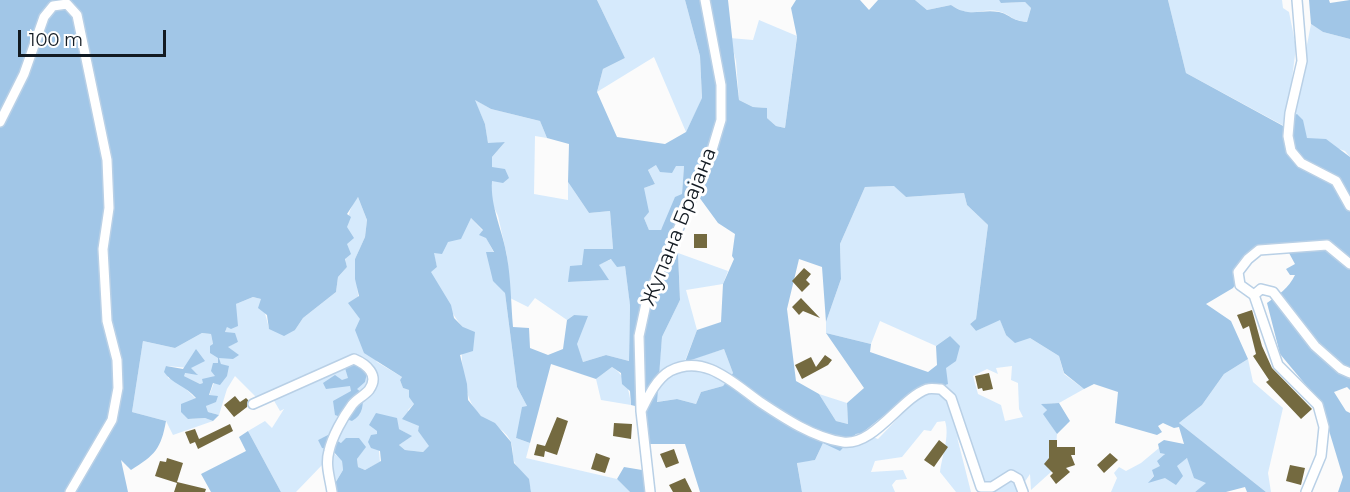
<!DOCTYPE html>
<html>
<head>
<meta charset="utf-8">
<style>
  body { margin:0 }
  #map { position:relative; width:1350px; height:492px; overflow:hidden; background:#fbfbfb; font-family:Montserrat,sans-serif }
  canvas { display:block }
  .scale { position:absolute; left:18px; top:30px; width:148px; height:27px; box-sizing:border-box; border:3px solid #121a22; border-top:0; padding-left:8px; font-size:18px; line-height:21px; white-space:nowrap; color:#121a22; -webkit-text-stroke:4px #fff; paint-order:stroke }
</style>
</head>
<body>
<div id="map">
<canvas width="1350" height="492"></canvas>
<div class="scale">100 m</div>
</div>
<script>
const ctx = document.querySelector('canvas').getContext('2d');
ctx.lineJoin = 'round';
function fill(path, color) {
  ctx.fillStyle = color;
  ctx.fill(path, 'evenodd');
}
function strokePath(path, color, width, dash) {
  ctx.strokeStyle = color;
  ctx.lineWidth = width;
  ctx.lineCap = dash ? 'butt' : 'round';
  ctx.setLineDash(dash || []);
  ctx.stroke(path);
}
function drawText(font, color, halo, rows, align = 'center') {
  ctx.font = font + ' Montserrat,sans-serif';
  ctx.lineWidth = 6;
  ctx.setLineDash([]);
  ctx.textBaseline = 'middle';
  ctx.strokeStyle = halo;
  ctx.fillStyle = color;
  for (const [text, x, y, turn = 0] of rows) {
    ctx.save();
    ctx.translate(x, y);
    ctx.rotate((+turn || 0) * Math.PI / 180);
    ctx.textAlign = isNaN(turn) ? turn : align;
    if (halo) ctx.strokeText(text, 0, 0);
    ctx.fillText(text, 0, 0);
    ctx.restore();
  }
}
fill(new Path2D(`
  M597 0H685L700 56 702 99 686 132 654 57 597 92 603 69 625 58Z
  M915 0H999L1002 3 1025 2 1031 8 1027 22C1010 20 1013 16 1001 12 981 6 973 20 951 5L927 10Z
  M1168 0H1282L1283 8 1289 12 1296 47 1286 127 1186 73Z
  M759 20 797 36 785 128 776 126 767 118 766 108 753 107 739 100 736 61 730 38 753 40Z
  M1311 24 1323 32 1350 39V157L1345 151 1307 138 1293 117Z
  M474 99 491 109 540 121 547 138 535 136 534 194 568 200V182L589 213 610 211 613 249 583 265 568 282 608 280 598 265 612 259 625 266 630 304 629 361 606 355 583 362 576 344 574 315 567 320 535 298 528 307 510 298 507 256 498 216 491 201 492 157 505 142 488 144 485 124Z
  M656 165 684 166 682 195 661 230H649L644 218V188L655 184 648 170Z
  M895 186 906 197 964 193 967 205 988 225 976 319 970 324 976 331 1000 319 1006 335 1030 338 1059 356 1064 374 1084 389 1059 403 1042 404 1047 410 1044 414 1057 434 1055 461 1061 463 1031 490 1030 474 1018 492H982L957 437 971 492H956L940 472C942 456 950 436 945 421L937 422 931 431 924 430 902 457 875 461 871 472 903 470 907 479 896 480 892 485 895 492H802L797 462 815 460 823 443 862 433 878 439 946 368 950 336 936 346 880 321 871 344 826 333V322L841 279 840 244 865 187ZM1012 366 1011 380 1018 383 1019 409 1023 417 1005 421 1001 405 978 394 973 376 987 369 998 374 996 368Z
  M358 197 367 220 365 237 355 259 360 319 377 362 402 377 400 380 403 388 409 390 414 404 408 410 414 423 420 426 418 431 430 446 423 452 405 450 399 445 411 436 399 429 377 431 380 462 365 470 358 467 357 459 365 447 341 443 328 436 318 440 342 460 343 470 334 485 324 463 296 492H281L248 431 265 421 272 428 284 409 280 411 273 399 257 398 235 376 227 389 219 415 208 412 206 406 217 396H209L221 364 219 359 216 376 203 380 204 383 200 384 184 376V373L197 374 190 368 166 366 168 378 179 382 196 399 188 419 205 418 213 421 173 435 166 421 132 412 143 341 175 348 202 333 211 334 213 344 227 347 238 342 225 332 236 304 253 297 261 299 269 328 295 330 303 318 336 292 338 277 347 267C342 250 345 209 358 197Z
  M471 218 483 231 494 253 487 252 505 293 517 387 527 406 516 438 530 443 526 458 617 479 630 492H531C529 478 524 476 516 465 511 458 514 449 511 442 505 428 490 424 480 415 461 398 460 351 463 327 451 315 440 288 430 272L437 267 433 252Z
  M678 253 728 271 723 284 686 290 697 330 685 361 724 349 733 373 723 386 701 392 696 404 677 399 656 402 662 337 680 300Z
  M1248 359 1253 382 1283 408 1268 473 1271 492H1266L1179 423 1202 405 1224 374Z
  M612 367C626 376 629 389 631 405L601 400 596 379Z
  M819 394 847 403 848 424 836 421Z
  M1159 448 1160 453H1165L1161 466 1149 482 1187 458 1207 483 1195 492H1111L1117 478 1114 473 1119 467 1126 471 1141 463Z`), '#d6eafc');
fill(new Path2D(`
  M0 0H597L625 58 603 69 597 92 617 137 665 144 686 132 702 98 700 56 685 0H728L739 100 753 107 767 108V118L776 126 785 128 797 37 791 8 796 0H860L869 10 878 0H915L927 10 951 5C970 18 979 9 999 12 1009 14 1012 21 1027 22L1031 8 1025 2 1001 3 999 0H1168L1186 73 1285 127 1287 119 1297 114 1303 120 1307 138 1326 139 1350 157V390L1347 387 1334 392 1346 411 1350 413V492H1338L1343 477 1327 424 1315 396 1280 354 1267 303C1278 295 1289 288 1295 275H1290L1286 269 1295 264 1289 253 1261 245 1233 288 1206 304 1231 321 1248 359 1224 374 1202 405 1179 423 1266 492H1247L1245 487 1226 492H1195L1206 483 1194 478 1187 458 1177 466 1183 476 1176 485 1165 478 1148 483 1154 476 1152 470 1160 466 1157 461 1165 454 1160 453 1158 444 1164 440 1184 444 1179 427 1174 428 1163 423 1158 426 1162 432 1157 435 1115 423 1118 392 1094 384 1084 389 1064 373 1059 356 1030 338 1015 343 1006 335 1000 320 976 331 970 324 976 319 988 225 967 205 964 193 906 197 894 186 865 187 840 244 841 279 826 322 822 267 799 259 787 309 796 381 819 394 836 421 848 424 847 403 864 388 826 333 871 344 870 352 928 372 937 365 936 346 950 336 960 346 956 361 946 368 948 384 902 401 862 433 856 434 840 451 823 443 815 460 797 463 802 492H700L685 444H649L635 406 631 405 630 391 622 384 621 373 612 367 596 379 551 364 530 443 516 438 522 407 527 406 517 387 505 293 493 281 486 252H494L486 238 479 235 483 230 471 218 461 239 448 242 442 254 434 253 437 267 431 272 451 305 454 318 463 327 475 332 473 351 460 355 467 384 468 400 481 416 495 423 511 442 514 463 529 479 531 492H335L334 485 343 470 342 461 332 450 322 448 318 440 328 435 341 443 346 438H359L366 447 357 459 358 467 365 470 381 461 380 451 371 448 368 442 371 435 377 434V431L369 425 376 413 397 418 399 429 412 436 399 445 405 450 423 452 429 446 418 431 419 426 402 419 414 404 409 397V390L403 388 400 380 402 377 364 353 355 330 360 319 348 303 359 296 355 279V259L365 237 367 220 358 197 347 214 351 217 347 227 354 238 347 244 351 254 345 259 347 267 338 277 336 292 303 318 295 330 284 336 269 329 267 315 258 308 261 299 253 297 236 304 238 326 231 329 227 327 225 332 235 333 238 342 228 347 239 355 233 359 219 358 221 364 229 366 227 376 220 385 213 383 209 395 218 396 216 402 206 406 208 412 219 415 213 421 205 418 188 419 181 412V404L196 398C187 387 171 383 164 372L166 366 183 369 196 349 205 361 191 368 198 375 185 373 184 376 200 384 203 383 202 379 215 376 211 371 213 363H218V358L210 353V346L213 344 211 334 202 333 175 348 143 341 132 412 166 421C161 449 155 455 131 470L121 460 128 492H0ZM475 100 491 109 540 121 547 138 569 144 568 182 589 213 610 211 613 249H584L582 265 570 266 568 282 609 280 599 265 611 259 617 267 625 266 630 305 629 361 606 355 583 362 577 344 588 316 574 315 567 320 563 349 548 355 530 348 529 328 513 327C511 304 511 280 507 257 503 231 490 207 492 181L503 183 509 178 505 169 492 167V157L505 142 488 143 485 124ZM656 165 660 172 672 173 676 166H684L682 194 675 197 661 230H649L644 218 649 212 644 188 655 184 648 170ZM699 197 718 223 735 234 732 256 734 259 723 284 721 322 697 330 685 362 724 349 733 373 723 386 701 392 696 404 677 399 657 402 662 337 680 300 678 253 673 251Z
  M1309 0H1329L1330 3 1350 0V39L1323 32 1311 24Z
  M353 355 367 373 365 382 357 389 362 393C364 404 363 415 352 421L335 415 333 401 351 391 350 386 326 389 323 383 335 375 342 380 348 378 345 368 337 361Z
  M1059 403 1070 421 1057 434 1043 414 1047 410 1041 404Z
  M248 431 281 492H211L201 474 246 451 239 437Z
  M624 467 642 470 649 492H630L617 479Z`), '#a1c6e7');
fill(new Path2D(`
  M694 234H707V248H694Z
  M804 268 811 274 806 280 810 284 802 292 792 281Z
  M801 298 820 318 803 311 799 315 792 307Z
  M1252 310 1262 346 1272 368 1312 409 1301 419 1266 382 1269 380 1253 356 1256 354 1249 326 1243 329 1237 315Z
  M825 355 832 360 828 365 802 379 795 365 811 357 816 367Z
  M989 373 993 389 983 391 982 388 978 389 975 376Z
  M235 396 240 402 246 398 248 400 247 407 234 417 224 405Z
  M557 417 568 421 557 455 545 451 544 457 534 455 537 444 545 446Z
  M614 423 632 424 631 439 613 436Z
  M230 424 233 431 198 449 195 442 190 444 185 432 195 429 199 439Z
  M939 440 948 447 934 467 924 460Z
  M1049 440H1057V447H1075V455H1071L1075 465 1066 468 1070 472 1056 484 1050 476 1053 473 1044 464 1049 458Z
  M674 449 679 463 666 468 660 454Z
  M596 453 610 458 605 473 591 469Z
  M1110 453 1118 460 1104 473 1097 465Z
  M167 458 183 463 177 482 206 489 205 492H174L177 483 155 476 160 461 166 462Z
  M1290 465 1305 468 1301 485 1286 481Z
  M685 478 692 492H673L669 485Z`), '#746a40');
const minor = new Path2D(`
  M1297 0 1302 61 1290 113 1288 136 1291 151 1301 163 1336 181 1350 206
  M0 122 24 74 44 17 53 6 67 4 77 15 107 160 109 208 103 249 107 321 117 360 118 388 112 420 70 492
  M1254 295 1278 365 1318 405 1324 427 1321 456 1306 492
  M1254 295 1240 285 1238 272 1248 259 1259 250 1327 245 1350 264
  M1254 295 1261 289 1273 292 1315 346 1341 369 1350 373
  M253 404 354 359C366 364 380 375 369 390 364 396 356 399 352 405 343 417 332 437 329 451 325 465 330 478 332 492
  M641 411C648 397 656 379 670 371 705 353 734 384 760 402 784 418 814 438 843 442 874 446 901 398 927 389 931 388 937 389 941 389L951 398 981 487H992L1011 475 1018 479 1023 492
  M650 492 641 411 639 336 647 299 709 160 721 120V85L705 0`);
strokePath(minor, '#b9d0e6', 12);
strokePath(minor, '#fff', 9);
drawText('20px', '#121a22', '#fff', [
  ["Жупана Брајана",679,227,-68]
]);
</script>
</body>
</html>
